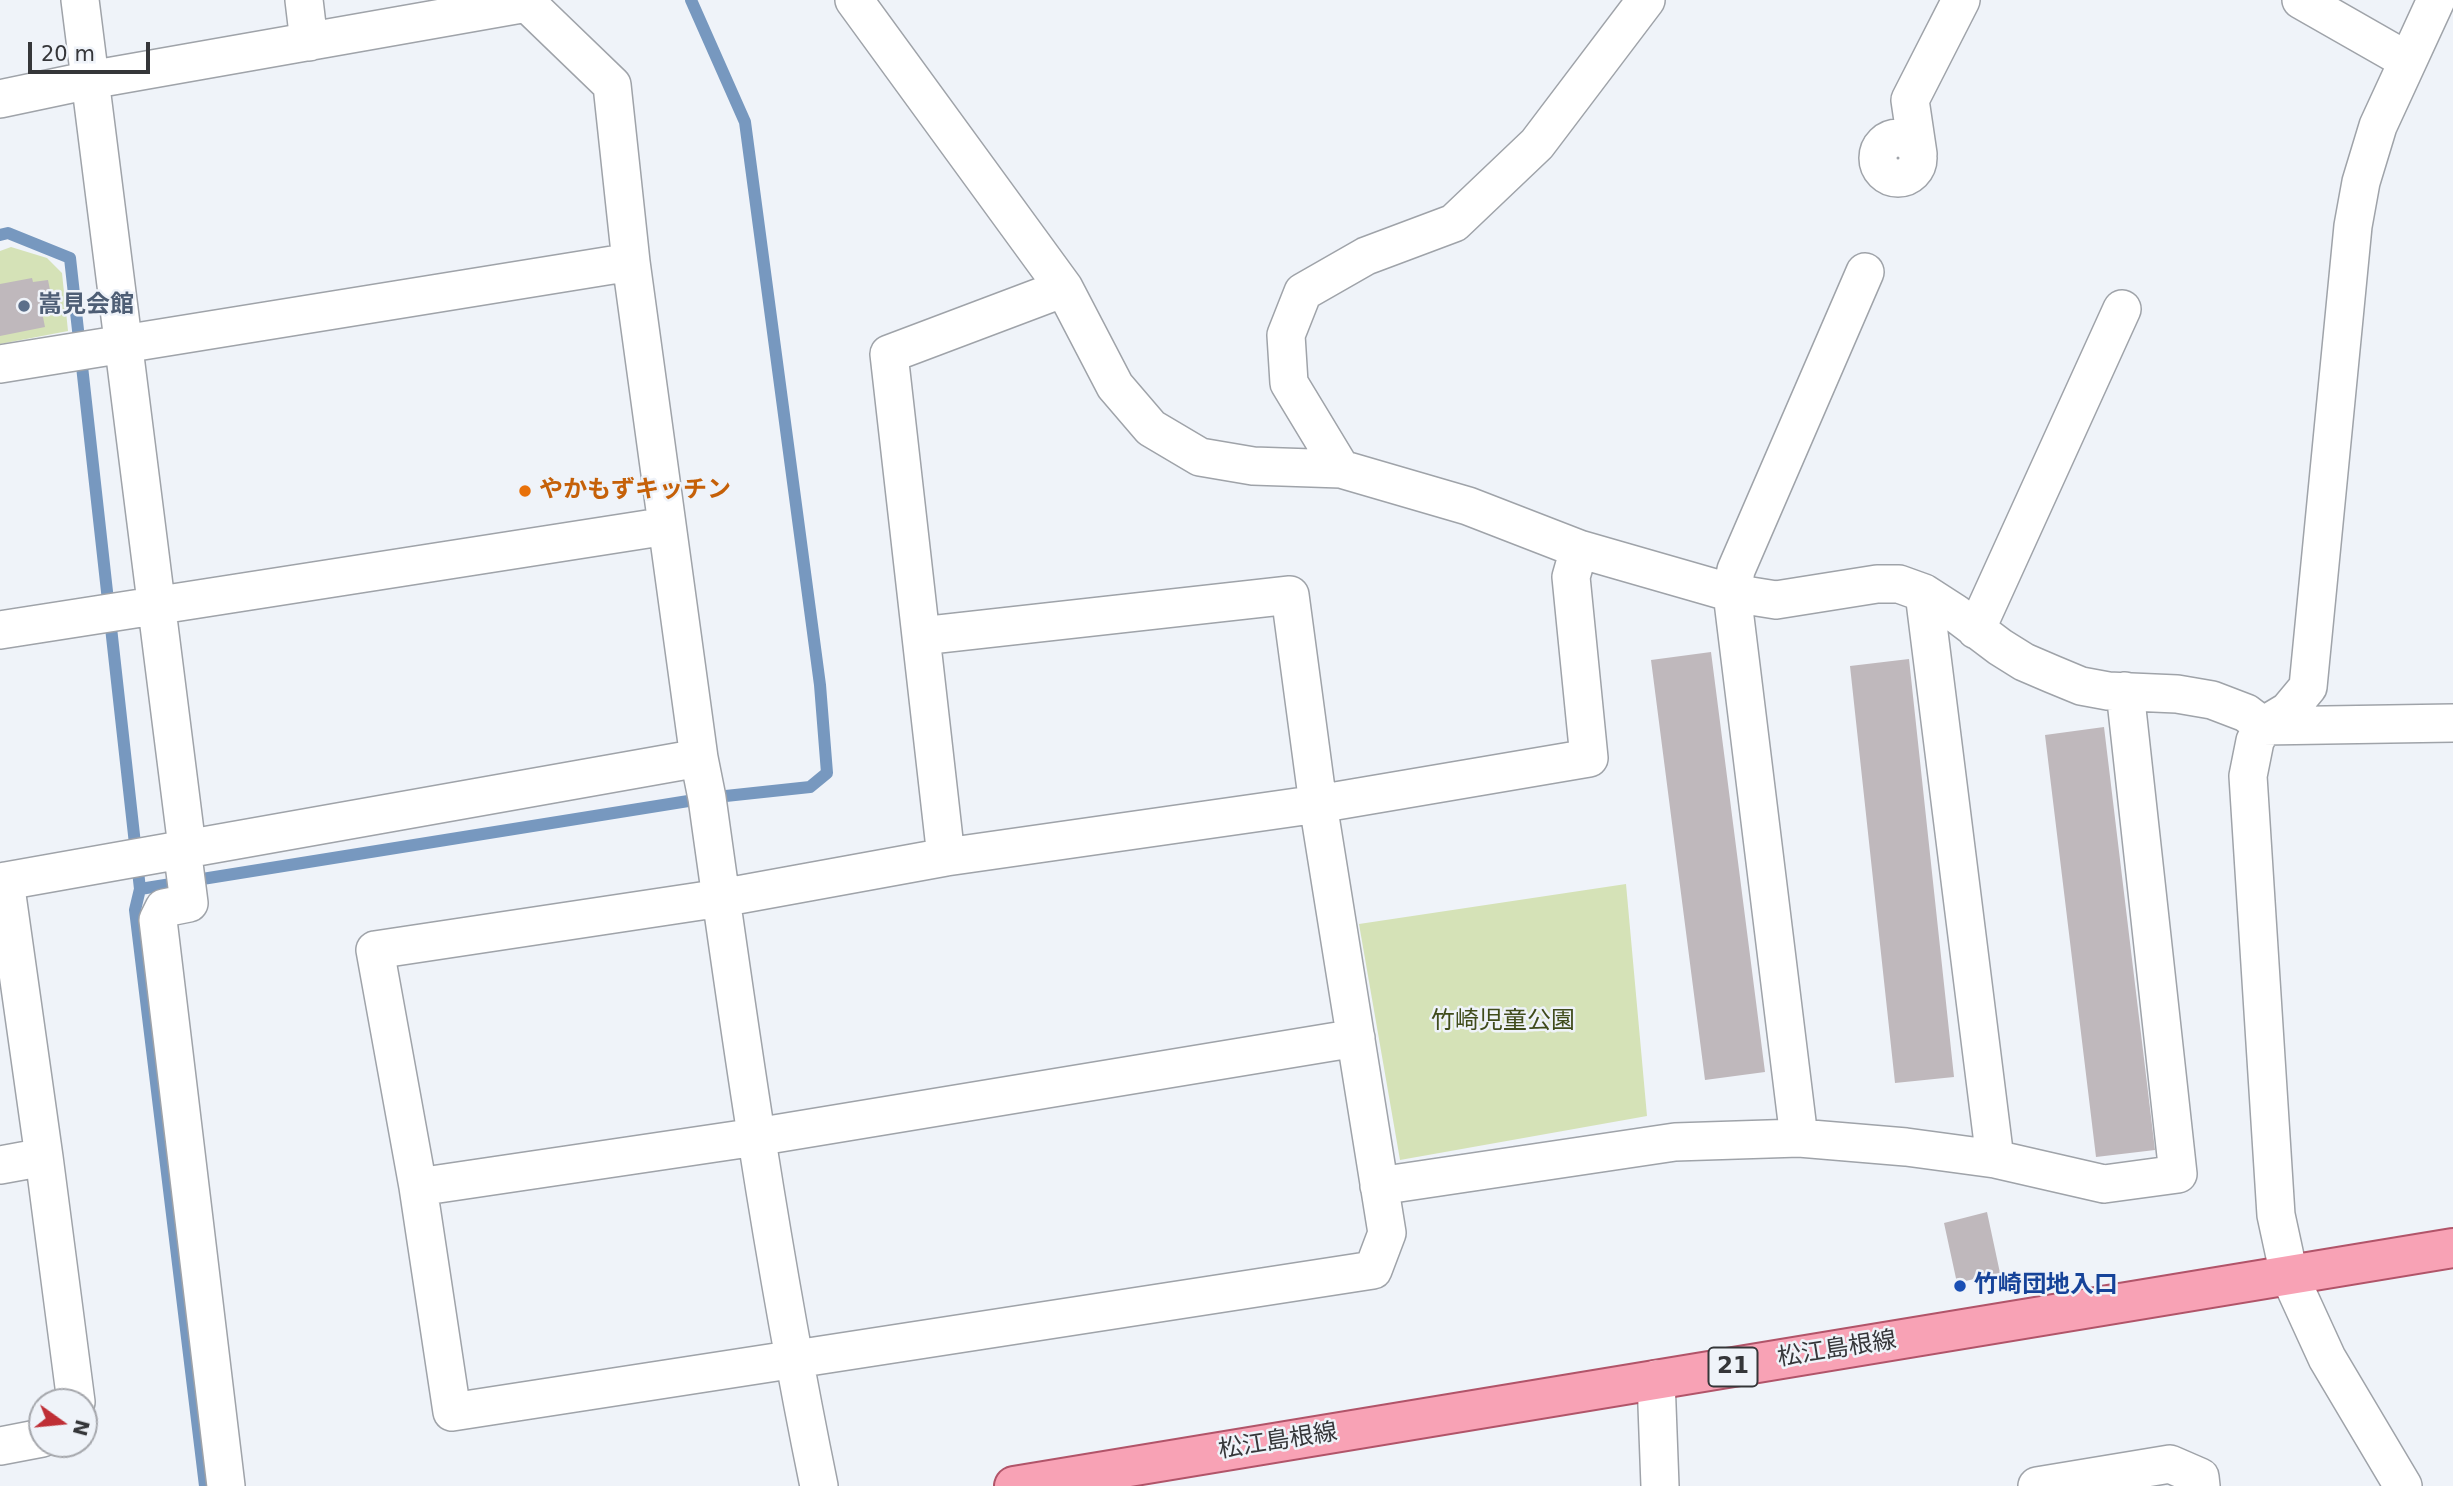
<!DOCTYPE html>
<html>
<head>
<meta charset="utf-8">
<style>
  body { margin:0 }
  #map { position:relative; width:2453px; height:1486px; overflow:hidden; background:#eff3f9; font-family:"DejaVu Sans",sans-serif }
  canvas { display:block }
  .north { position:absolute; left:28px; top:1388px; width:70px; height:70px; box-sizing:border-box; background:#eff3f9; border:2px solid #a5a7ac; border-radius:50%; rotate:105deg; font-size:19px; font-weight:700; line-height:28px; text-align:center; color:#353639 }
  .north::after { content:''; display:block; margin:auto; width:24px; height:32px; background:#bf2f36; clip-path:polygon(50% 0,100% 100%,50% 72%,0 100%) }
  .scale { position:absolute; left:28px; top:42px; width:122px; height:32px; box-sizing:border-box; border:4px solid #353639; border-top:0; padding-left:9px; font-size:21px; line-height:24px; white-space:nowrap; color:#353639; -webkit-text-stroke:5px #eff3f9; paint-order:stroke }
</style>
</head>
<body>
<div id="map">
<canvas width="2453" height="1486"></canvas>
<div class="north">N</div>
<div class="scale">20 m</div>
</div>
<script>
const ctx = document.querySelector('canvas').getContext('2d');
ctx.lineJoin = 'round';
function fill(path, color) {
  ctx.fillStyle = color;
  ctx.fill(path, 'evenodd');
}
function strokePath(path, color, width, dash) {
  ctx.strokeStyle = color;
  ctx.lineWidth = width;
  ctx.lineCap = dash ? 'butt' : 'round';
  ctx.setLineDash(dash || []);
  ctx.stroke(path);
}
function drawText(font, color, halo, rows, align = 'center') {
  ctx.font = font + ' "DejaVu Sans","Noto Sans JP",sans-serif';
  ctx.lineWidth = 5;
  ctx.setLineDash([]);
  ctx.textBaseline = 'middle';
  ctx.strokeStyle = halo;
  ctx.fillStyle = color;
  for (const [text, x, y, turn = 0] of rows) {
    ctx.save();
    ctx.translate(x, y);
    ctx.rotate((+turn || 0) * Math.PI / 180);
    ctx.textAlign = isNaN(turn) ? turn : align;
    if (halo) ctx.strokeText(text, 0, 0);
    ctx.fillText(text, 0, 0);
    ctx.restore();
  }
}
fill(new Path2D(`
  M11 247 47 258 62 273 68 331 0 344V251Z
  M1626 884 1647 1116 1400 1160 1359 924Z`), '#d5e2b7');
strokePath(new Path2D(`
  M0 235 8 233 70 258 140 889 707 798 810 787 827 773 820 685 745 122 691 0
  M140 889 135 910 205 1486`), '#7798bf', 12);
fill(new Path2D(`
  M32 278 33 282 48 280 53 305 41 307 45 327 0 336V284Z
  M1711 652 1765 1072 1705 1080 1651 660Z
  M1909 659 1954 1077 1895 1083 1850 666Z
  M2104 727 2155 1150 2096 1157 2045 735Z
  M1987 1212 2000 1273 1957 1283 1944 1223Z`), '#bfb8bc');
const minor = new Path2D(`
  M80 0 187 847
  M304 0 309 42
  M854 0 1064 288 1115 386 1151 428 1200 457 1253 466 1341 469 1468 506 1579 549 1732 593 1776 600 1877 584H1899L1924 593 1955 613 2000 647 2024 662 2052 674 2081 686 2108 691 2177 694 2212 700 2246 713 2263 726 2453 723
  M2301 0 2408 61
  M0 99 90 80 527 3 612 85 631 262
  M1878 158a20 20 0 1 1 40 0a20 20 0 1 1-40 0Z
  M1918 154 1910 100 1961 0
  M0 364 631 262 699 758 707 798C739 1028 772 1258 819 1486
  M1341 469 1289 383 1286 335 1303 292 1366 256 1454 223 1537 144 1646 0
  M1924 593 1995 1159
  M0 630 667 526
  M1976 630 2122 309
  M921 636 1290 595 1318 804 1589 758 1571 577 1579 549
  M182 848 189 903 164 908 158 920 226 1486
  M946 857 889 354 1064 288
  M0 882 699 758
  M1799 1138 1732 593 1736 570 1865 272
  M44 1157 76 1402
  M0 1165 44 1157 5 881
  M1379 1186 1675 1142 1799 1138 1906 1147 1995 1159 2104 1184 2178 1174 2125 691
  M418 1187 375 950 721 898 946 857 1318 804 1387 1233 1373 1270 452 1412 418 1187 756 1137 1356 1038
  M1656 1379 1660 1486
  M0 1446 42 1438
  M2037 1486 2170 1464 2200 1477 2201 1486
  M2403 1486 2327 1358 2289 1275 2276 1215 2248 776 2255 741 2263 726 2288 711 2308 687 2353 226 2361 182 2378 126 2436 0`);
const primary = new Path2D(`
  M1014 1486 2453 1248`);
strokePath(minor, '#9fa3a9', 40);
strokePath(primary, '#b15469', 42);
strokePath(minor, '#fff', 37);
strokePath(primary, '#f8a2b5', 38);
for (const [x, y, r, color] of [
  [24,306,7,"#5c6f8a"],
  [525,491,7,"#e8710a"],
  [1960,1286,7,"#1a4fb4"]
]) {
  const dot = new Path2D();
  dot.arc(x, y, r, 0, 2 * Math.PI);
  ctx.fillStyle = color;
  ctx.fill(dot);
  strokePath(dot, '#eff3f9', 2.5);
}
for (const [x, y, w] of [
  [1733,1367,49]
]) {
  const box = new Path2D();
  box.roundRect(x - w / 2, y - 19.5, w, 39, 5);
  ctx.fillStyle = '#eff3f9';
  ctx.fill(box);
  strokePath(box, '#353639', 2);
}
drawText('bold 23px', '#353639', null, [
  ["21",1733,1367]
]);
drawText('bold 24px', '#4e5e75', '#eff3f9', [
  ["嵩見会館",38,306]
], 'left');
drawText('bold 24px', '#c56008', '#eff3f9', [
  ["やかもずキッチン",539,491]
], 'left');
drawText('24px', '#404c1b', '#eff3f9', [
  ["竹崎児童公園",1503,1022]
]);
drawText('bold 24px', '#164399', '#eff3f9', [
  ["竹崎団地入口",1974,1286]
], 'left');
drawText('24px', '#353639', '#eff3f9', [
  ["松江島根線",1837,1350,-9],
  ["松江島根線",1278,1442,-9]
]);
</script>
</body>
</html>
